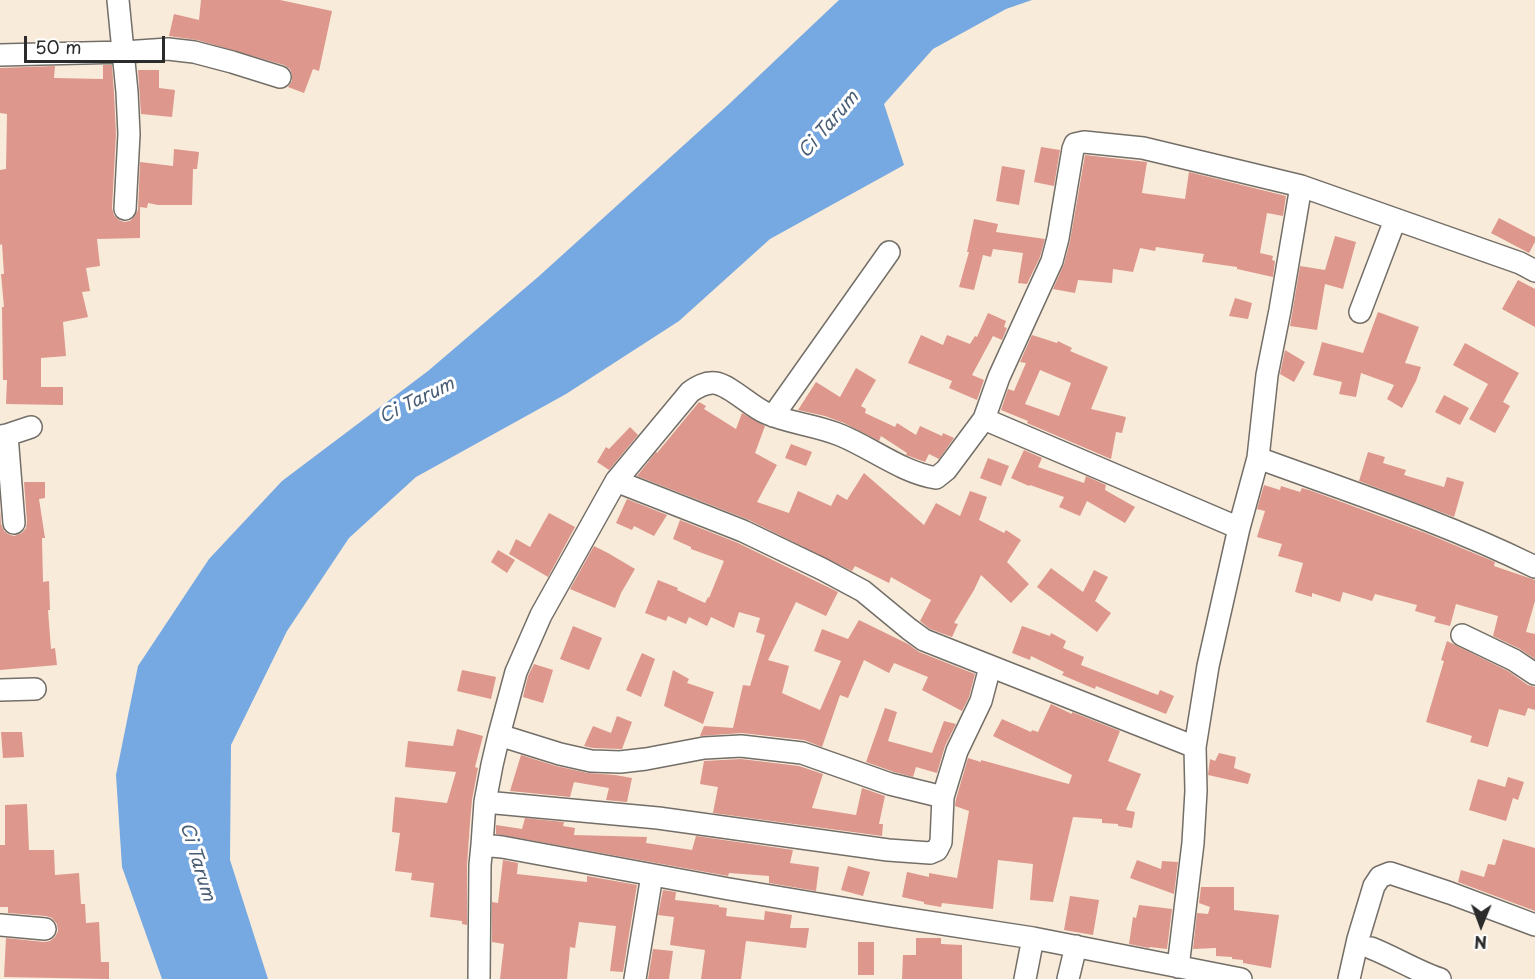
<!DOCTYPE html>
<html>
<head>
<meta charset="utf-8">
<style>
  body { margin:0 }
  #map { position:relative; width:1535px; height:979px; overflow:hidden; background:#f8ebd9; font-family:"Playpen Sans",sans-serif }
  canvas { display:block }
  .north { position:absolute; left:1451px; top:895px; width:60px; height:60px; -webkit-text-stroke:4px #fff; paint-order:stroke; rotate:181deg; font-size:16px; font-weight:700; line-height:24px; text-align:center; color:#2b2b2b }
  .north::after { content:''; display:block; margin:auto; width:21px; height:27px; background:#2b2b2b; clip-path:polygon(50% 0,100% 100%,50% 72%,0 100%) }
  .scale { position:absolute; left:24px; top:36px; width:141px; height:27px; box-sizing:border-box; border:3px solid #2b2b2b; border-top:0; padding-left:8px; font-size:18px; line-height:21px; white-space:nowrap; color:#2b2b2b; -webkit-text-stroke:4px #fff; paint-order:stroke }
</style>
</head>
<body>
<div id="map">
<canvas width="1535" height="979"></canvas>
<div class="north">N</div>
<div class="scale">50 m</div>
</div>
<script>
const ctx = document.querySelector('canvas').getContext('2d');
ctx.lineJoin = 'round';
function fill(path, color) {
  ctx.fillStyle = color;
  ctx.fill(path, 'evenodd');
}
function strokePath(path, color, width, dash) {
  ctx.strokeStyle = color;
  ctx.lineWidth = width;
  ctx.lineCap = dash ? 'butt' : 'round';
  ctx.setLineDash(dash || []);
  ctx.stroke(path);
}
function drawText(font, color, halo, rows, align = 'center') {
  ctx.font = font + ' "Playpen Sans",sans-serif';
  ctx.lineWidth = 6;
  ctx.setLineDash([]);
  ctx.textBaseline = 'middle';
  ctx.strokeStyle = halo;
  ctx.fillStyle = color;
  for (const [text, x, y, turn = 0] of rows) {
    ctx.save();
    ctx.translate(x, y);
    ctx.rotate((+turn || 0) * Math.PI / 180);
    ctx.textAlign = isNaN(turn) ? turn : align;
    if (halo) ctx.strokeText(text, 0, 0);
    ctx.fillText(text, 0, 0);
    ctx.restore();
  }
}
fill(new Path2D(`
  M839 0H1032L1006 9 933 49 884 104 904 165 770 239 679 321 566 394 416 477 349 538 287 631 231 745 230 860 268 979H162L122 867 116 775 138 666 209 559 282 481 428 371 538 277 727 106Z`), '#76a8e2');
fill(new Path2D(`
  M201 0H280L332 11 319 71 313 69 304 93 288 87 292 81V75L290 69 284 65 197 40 169 36 174 14 199 20Z
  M103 65H112L114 93 116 134 112 208 114 215 119 220 124 222 130 221 135 216 138 210 140 162 173 166 174 149 199 152 197 169H193L192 205H158L148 203 147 208 140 207V238L97 239 100 266 86 268 90 291 82 292 88 317 63 322 66 356 41 358V387H63V405L6 404 7 380H3L2 307H4L1 274H4L2 244 0 245V170L6 169 7 114 0 113V68L55 66 54 78 103 79Z
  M138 70H159V88L175 90 172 117 141 114Z
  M1041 147 1060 150 1054 186 1034 182Z
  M1085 155 1147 162 1142 193 1185 199 1189 172 1286 196 1283 216 1267 213 1260 253 1273 256 1272 260 1275 261 1273 277 1237 269V267L1202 262 1204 254 1156 247 1155 251 1140 248 1133 272 1113 269 1112 283 1078 280 1075 293 1053 289 1064 264 1070 241Z
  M1002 166 1025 170 1019 205 996 201Z
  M1499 218 1535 237V242L1529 253 1491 233Z
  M974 219 998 224 996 232 1045 239 1040 257 1027 284 1018 283 1023 253 993 249 991 257 983 255 974 290 959 287 969 252H967Z
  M1335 236 1356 242 1343 289 1325 284 1317 330 1290 326 1300 266 1325 270Z
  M1518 280 1535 289V327L1502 309Z
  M1235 298 1252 303 1248 319 1229 316Z
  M1378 312 1419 327 1405 363 1421 367 1416 381 1402 408 1387 399 1394 385 1361 373 1356 397 1339 394 1342 382 1313 375 1322 342 1363 353Z
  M988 313 1006 321 1004 327 1007 328 1002 340 993 336 972 375 984 380 977 400 949 388 952 381 908 363 921 335 943 345 947 335 970 344 975 336 977 337Z
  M1032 335 1057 343 1058 341 1072 348 1070 351 1108 367 1091 409 1126 417 1122 433 1116 432 1111 459 1027 423 1028 421 1001 410 1008 389 1014 391 1026 363 1020 362ZM1040 370 1071 383 1059 416 1025 404Z
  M1465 343 1519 373 1503 402 1510 406 1495 433 1469 419 1488 384 1453 365Z
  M1285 350 1305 362 1294 382 1280 374Z
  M856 368 876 380 861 406 866 409 865 413 895 427 897 423 916 435 920 426 942 436 943 433 954 438 939 459 929 454 925 462 906 455 907 453 881 436 879 441 844 423 825 416 798 410 816 382 840 397Z
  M1444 395 1469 408 1460 425 1435 412Z
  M699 402 706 406 704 409 736 429 742 413 765 426 755 453 777 465 757 502 789 513 798 491 831 506 837 494 847 500 864 473 924 525 936 503 960 516 970 491 987 497 979 520 1004 533 1006 530 1021 540 1007 562 1029 584 1011 603 981 575 974 590 954 623 958 624 952 637 930 629 920 621 931 600 891 577 889 583 855 566 852 571 749 520 637 476 656 452 657 453Z
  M630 427 638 435 609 470 597 462 606 447 609 449Z
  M791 444 812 452 806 466 785 458Z
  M1024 450 1042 458 1038 467 1084 483 1086 476 1106 485 1105 490 1135 507 1125 523 1087 501 1080 516 1059 507 1064 497 1030 485 1029 486 1011 478Z
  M1368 452 1385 457 1383 463 1406 470 1404 475 1444 487 1447 477 1464 482 1454 517 1359 481Z
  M988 458 1009 466 1001 486 980 478Z
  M24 482H45V498L39 499 45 538H42L43 582 49 581 50 610H48L51 649 55 648 57 665 0 670V508L1 524 4 531 8 534 14 536 22 533 26 528 27 522Z
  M1264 485 1280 490 1281 486 1300 492 1302 488 1312 491 1428 534 1495 562 1494 566 1535 580V601L1526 632 1535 634V659L1520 649 1493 636 1498 616 1456 604 1450 626 1434 622 1436 617 1415 611 1417 605 1375 594 1372 601 1343 592 1340 602 1312 593V597L1295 592 1303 563 1278 556 1282 544 1257 537 1265 511 1257 509Z
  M627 499 667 515 654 536 634 526 632 530 616 523Z
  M549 513 575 527 548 577 509 554 516 539 530 547Z
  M680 520 738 543 838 592 826 616 796 602 768 660 789 666 782 693 820 710 841 661 814 651 822 629 848 639 859 620 908 644 919 652 975 674 969 697 962 711 922 690 928 677 894 663 889 673 864 660 848 698 840 695 822 747 804 740 742 733 700 736 704 726 733 728 743 685 750 686 765 635 756 632 760 618 739 612 734 628 711 617 707 626 689 617 686 624 668 616 666 621 645 613 658 580 678 588 677 590 705 603 708 597 709 598 724 561 691 549V547L673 539Z
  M594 546 608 553 635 569 621 593 615 608 570 589Z
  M498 550 515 560 507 573 491 562Z
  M1051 568 1083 592 1094 570 1108 577 1095 601 1111 613 1097 632 1037 587Z
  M573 626 602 638 589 670 560 659Z
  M1022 626 1050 636 1051 633 1066 641 1063 648 1084 657 1081 665 1158 695 1160 690 1174 696 1166 714 1096 686 1095 689 1062 675 1064 672 1031 656 1030 660 1012 653Z
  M1447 641 1508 671 1528 685 1535 687V710L1528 708 1525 716 1499 709 1488 747 1470 742 1472 736 1426 722 1444 661 1441 660Z
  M642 653 655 659 641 697 626 690Z
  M534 664 553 670 543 703 523 697 528 676Z
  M462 670 496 677 491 699 457 691Z
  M673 670 689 679 687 683 714 692 703 724 664 706Z
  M1051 704 1072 714V712L1120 731 1108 761 1141 774 1126 810 1135 812 1132 828 1118 826V824L1102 823V819L1073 817 1053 902 1030 900 1033 864 998 860 993 909 942 903 941 907 924 904V902L902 897 907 872 929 877V873L957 878 969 811 955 806 956 799 968 758 981 762V760L1069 784 1072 775 993 736 1002 719 1031 732 1032 730 1038 732Z
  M885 708 897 712 888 741 932 753 944 721 956 724 945 746 937 773 916 767 913 777 894 772 866 762Z
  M617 716 632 722 622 749 593 748 584 746 593 726 611 733Z
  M457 729 483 736 475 767 478 768 472 800 470 823 467 865V925L462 924V921L430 917 434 883 411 880 412 873 395 871 400 833 392 832 395 797 447 803 456 772 405 767 408 741 453 746Z
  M1 732H22L24 757 3 758Z
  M1219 753 1236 757 1234 768 1251 774 1248 784 1208 775 1210 759 1215 761Z
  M521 755 556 766 588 773 615 775 632 778 627 802 606 800 609 788 574 782 570 797 510 791Z
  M741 759 799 766 823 774 812 808 856 815 862 788 885 796 879 824H883L882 836 713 813 718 787 700 784 704 761Z
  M1508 777 1524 782 1518 800 1513 798 1506 821 1469 810 1478 779 1505 787Z
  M27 804 29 850H54L55 875 79 873 81 904H85L86 923 99 922 101 962H109V979L4 977 6 938 44 942 50 941 55 937 58 931 57 924 52 918 46 916 8 913V907H0V845H5V805Z
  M525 818 564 822 563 826 575 828 574 835 647 837 646 843 692 850 696 836 793 850 790 863 819 867 816 891 769 883V876L729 873 728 876 496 834V825L522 829Z
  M1503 839 1535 848V911L1458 882 1461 870 1484 877 1488 864 1495 865Z
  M503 860 518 863 517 874 587 882V876L637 885 623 972 610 971 616 926 579 922 575 948 570 947 567 979H500L504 944 492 942V902L498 903Z
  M1137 860 1161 869 1162 861 1178 862 1174 894 1130 878Z
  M848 866 870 872 863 896 841 890Z
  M1201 887H1234V910L1279 915 1271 968 1243 963V960L1232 959V957L1216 956V948L1193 949 1197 913 1208 914 1210 907 1199 903Z
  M663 890 676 892 675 900 719 905V907L727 908 726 916 764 920 765 911 792 915 790 928H809L806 948 746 941 741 979H701L705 950 670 945 674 917 658 915Z
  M1070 896 1099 900 1093 935 1064 930Z
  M1139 905 1172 909 1167 949 1150 947 1149 948 1129 944 1133 917 1136 918Z
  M916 938H941V944L962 945V979H902L903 955H916Z
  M858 942H874V975H858Z
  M653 949 673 951 669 979H648Z`), '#dd978c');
const minor = new Path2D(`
  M118 0 127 92 129 134 125 209
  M0 55 124 52 168 49 194 52 232 62 280 77
  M1360 312 1395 220
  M773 416 889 252
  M984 419 1239 528
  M7 435 14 523
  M0 436 7 435 31 427
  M1258 458C1351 492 1446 523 1535 567
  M616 481 743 531 822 569 863 591 909 629 924 640 1195 747
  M1462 635 1514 660 1535 674
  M0 690 35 689
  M499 735 560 754 591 761 620 762 646 759 704 748 741 746 802 753 890 784 943 797
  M485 802 658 818 888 850 930 853 937 850 941 842 943 797 957 751 981 701 990 667
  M482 845 485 802 492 765 499 735 516 672 541 615 616 481 690 392C697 387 705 382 715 383 730 385 750 406 766 413 788 423 816 425 840 435 872 448 901 472 936 478L946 470 984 419 999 377 1052 261 1058 238 1073 149 1075 144 1084 142 1143 148 1301 186 1520 263 1535 271
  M0 925 45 929
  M1371 948C1394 957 1416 971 1440 979
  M1178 967 1193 843 1196 791 1195 747 1208 666 1239 528 1258 458 1267 375 1280 310 1301 186
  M479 979 480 865 482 845 502 847 729 889 890 916 1033 938 1241 979
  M635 979 652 875
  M1025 979 1033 938
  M1068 979 1076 946
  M1349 979 1358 939 1374 886 1380 877 1390 873 1450 893 1535 925`);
strokePath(minor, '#736e68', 24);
strokePath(minor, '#fff', 21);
drawText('italic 18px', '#495d74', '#fff', [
  ["Ci Tarum",829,125,-49],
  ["Ci Tarum",417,401,-26],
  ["Ci Tarum",197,862,73]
]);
</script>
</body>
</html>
